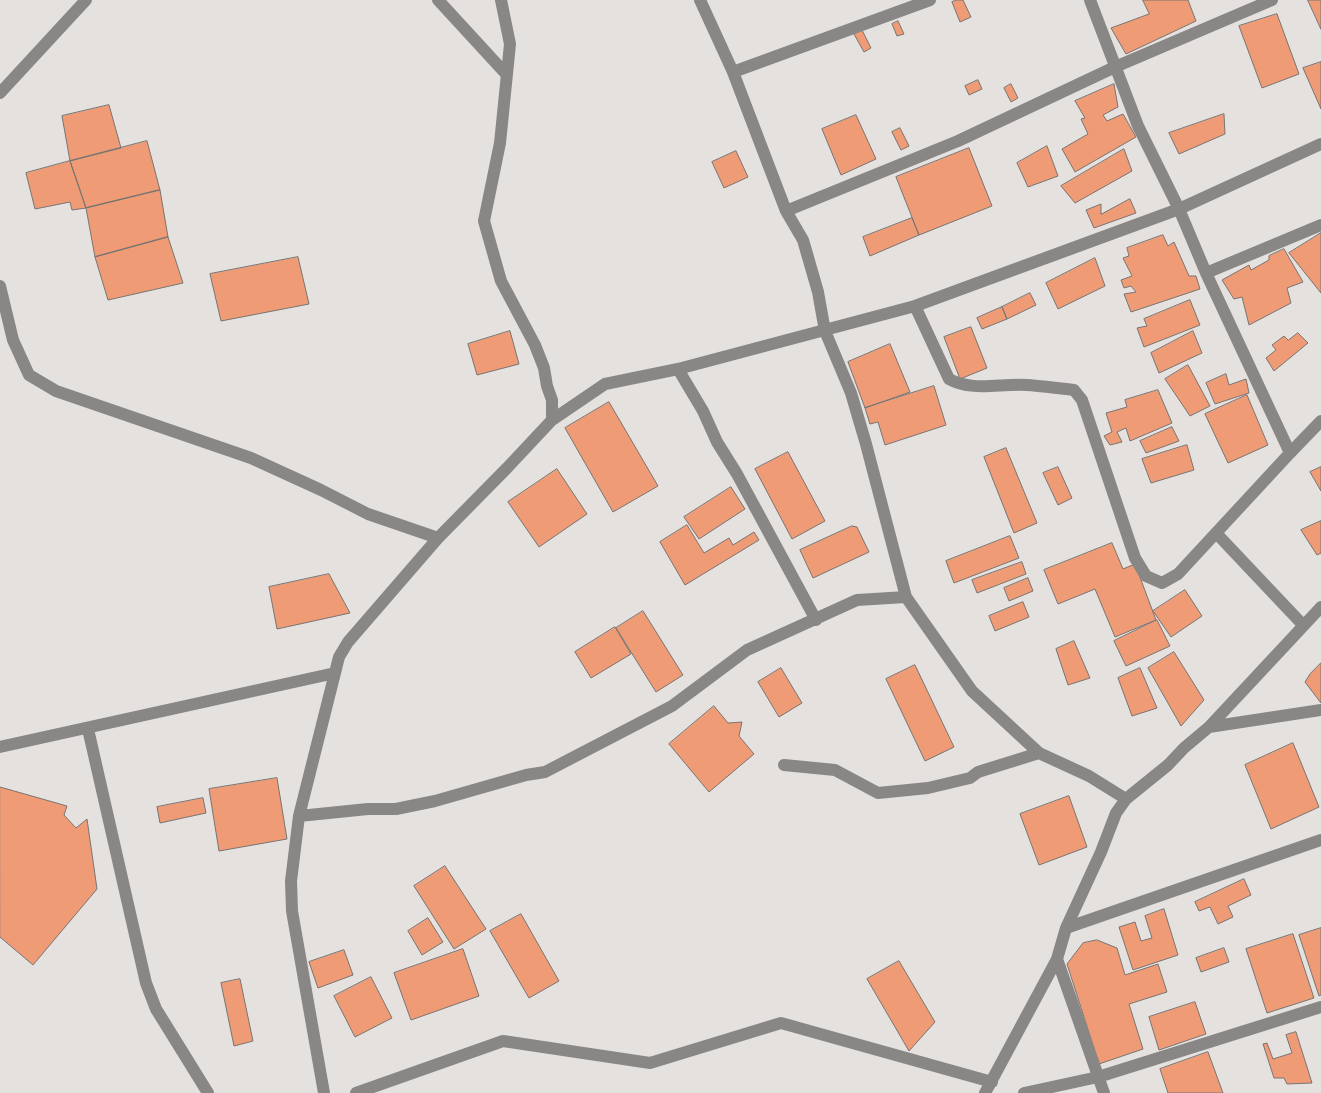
<!DOCTYPE html>
<html>
<head>
<meta charset="utf-8">
<style>
  body { margin:0 }
  canvas { display:block; background:#e5e1de }
</style>
</head>
<body>
<canvas width="1321" height="1093"></canvas>
<script>
const ctx = document.querySelector('canvas').getContext('2d');
ctx.lineJoin = 'round';
function fill(path, color) {
  ctx.fillStyle = color;
  ctx.fill(path, 'evenodd');
}
function strokePath(path, color, width, dash) {
  ctx.strokeStyle = color;
  ctx.lineWidth = width;
  ctx.lineCap = dash ? 'butt' : 'round';
  ctx.setLineDash(dash || []);
  ctx.stroke(path);
}
const building = new Path2D(`
  M957 0H963L971 17 960 22 952 2Z
  M1143 0H1188L1196 21 1126 54 1111 28 1149 14Z
  M1308 0H1321V29Z
  M1277 14 1299 74 1262 88 1239 26Z
  M898 21 904 34 897 36 892 24Z
  M862 30 871 48 864 52 854 34Z
  M1321 62V109L1303 68Z
  M978 80 982 89 969 95 965 86Z
  M1011 84 1018 98 1011 102 1004 88Z
  M1114 84 1118 107 1103 115 1107 121 1123 114 1136 137 1075 172 1062 149 1088 134 1081 119 1085 118 1075 101Z
  M109 105 121 148 70 161 62 116Z
  M1224 114 1225 134 1179 154 1169 133Z
  M856 115 876 159 841 175 822 129Z
  M900 128 909 146 901 150 892 132Z
  M147 141 160 190 86 208 70 161Z
  M1047 146 1058 176 1028 187 1017 163Z
  M969 148 992 206 919 235 896 177Z
  M1124 149 1132 171 1075 203 1061 186Z
  M736 151 748 177 724 188 712 162Z
  M70 161 86 208 72 210 70 202 35 209 26 173Z
  M160 190 168 237 95 257 86 208Z
  M1130 199 1136 213 1094 228 1086 210 1101 204V214Z
  M912 218 919 235 870 256 863 237Z
  M1321 233V293L1289 253Z
  M1163 235 1168 246 1174 242 1189 276H1196L1200 289 1131 312 1124 294 1136 292 1131 286 1124 288 1121 280 1132 276 1123 258 1129 256 1127 248Z
  M168 237 183 283 108 300 95 257Z
  M1284 249 1303 282 1287 288 1291 303 1249 325 1242 297 1234 299 1222 280 1249 265 1251 270 1269 260V256Z
  M298 257 309 304 221 321 210 274Z
  M1095 258 1105 286 1058 309 1046 283Z
  M1030 293 1036 305 1007 319 1002 307Z
  M1190 300 1200 325 1144 347 1137 328 1147 326 1144 319Z
  M1002 307 1007 319 982 329 977 318Z
  M971 327 987 368 960 379 944 337Z
  M510 331 519 364 477 375 468 344Z
  M1193 331 1202 353 1159 373 1151 353Z
  M1298 333 1308 343 1274 371 1266 358 1276 350 1272 345 1284 336 1288 340Z
  M890 344 910 392 865 408 848 362Z
  M1188 365 1210 406 1190 416 1165 379Z
  M1226 374 1229 385 1246 379 1249 393 1215 404 1206 383Z
  M934 386 946 425 885 445 878 422 870 424 865 408Z
  M1158 390 1172 423 1130 441 1126 428 1117 432 1122 442 1110 445 1104 436 1112 432 1106 413 1127 407 1125 400Z
  M1247 395 1268 445 1228 463 1205 414Z
  M609 402 658 486 613 512 565 428Z
  M1172 427 1179 441 1146 453 1140 441Z
  M1187 445 1194 470 1151 483 1142 459Z
  M1006 448 1037 523 1014 533 984 457Z
  M788 452 825 521 792 539 755 469Z
  M1058 467 1072 498 1058 505 1043 473Z
  M1321 467V491L1310 472Z
  M557 469 587 514 539 547 508 502Z
  M731 487 745 509 699 539 684 517Z
  M1321 521V553L1317 555 1301 530Z
  M687 525 704 553 729 538 733 545 754 532 759 540 685 585 660 542Z
  M852 526 857 527 869 552 813 578 800 550Z
  M1010 536 1019 558 954 583 946 561Z
  M1112 543 1123 569 1135 564 1156 620 1115 637 1095 589 1058 604 1044 570Z
  M1022 562 1026 574 977 593 972 580Z
  M329 574 350 613 277 629 269 587Z
  M1028 578 1033 591 1009 601 1004 588Z
  M1185 590 1202 616 1171 637 1153 611Z
  M1023 602 1029 617 995 631 989 616Z
  M643 611 683 675 656 692 616 628Z
  M1157 620 1170 646 1126 666 1114 641Z
  M615 627 631 654 591 678 575 652Z
  M1074 641 1090 678 1068 685 1056 649Z
  M1174 652 1204 700 1181 726 1148 668Z
  M1321 663V703L1305 682 1310 674Z
  M915 665 954 747 925 761 886 679Z
  M781 668 802 703 779 717 758 682Z
  M1140 668 1157 708 1132 716 1118 678Z
  M714 706 728 723 742 722 739 736 754 754 709 792 669 744Z
  M1293 743 1319 807 1271 829 1245 765Z
  M277 778 287 839 219 851 209 789Z
  M0 787 67 806 64 815 76 828 87 819 97 889 33 965 0 937Z
  M1069 796 1087 847 1039 865 1020 814Z
  M203 798 206 813 160 823 157 807Z
  M445 866 486 929 454 949 414 886Z
  M1244 879 1251 895 1228 906 1233 917 1218 924 1210 907 1199 911 1195 902Z
  M1164 909 1178 955 1133 970 1119 927 1135 922 1141 941 1152 938 1145 916Z
  M521 914 559 981 529 998 490 931Z
  M428 918 443 942 422 955 408 931Z
  M1321 928V995L1319 996 1299 935Z
  M1293 934 1314 998 1267 1013 1246 949Z
  M1097 940 1117 948 1125 975 1158 964 1167 992 1129 1004 1143 1049 1099 1064 1067 964 1083 943Z
  M1224 948 1229 962 1201 972 1196 958Z
  M463 949 479 996 411 1020 394 973Z
  M344 950 353 975 318 988 309 962Z
  M899 961 935 1022 909 1051 867 979Z
  M371 977 392 1018 355 1037 334 996Z
  M240 979 253 1041 234 1046 221 983Z
  M1195 1002 1206 1034 1159 1050 1149 1017Z
  M1296 1032 1312 1083 1287 1084 1284 1078H1274L1263 1044 1267 1043 1273 1059 1292 1053 1286 1035Z
  M1208 1052 1223 1093H1168L1160 1069Z`);
fill(building, '#ef9b76');
strokePath(building, '#787472', 1);
strokePath(new Path2D(`
  M438 0 507 75
  M501 0 510 44 500 143 484 221 501 281 535 345 544 368 547 386 552 400V420
  M700 0 733 72 786 211 803 240 818 292 825 331 851 393 866 444 906 597
  M1090 0 1138 126 1179 209 1206 273 1290 453 1321 421
  M733 72 930 0
  M0 93 86 0
  M786 211 958 141 1115 67 1272 0
  M1206 273 1321 225
  M0 286 13 340 29 375 56 391 251 458 321 490 368 514 438 538
  M915 306 949 379C972 392 1001 383 1027 385 1042 386 1058 388 1074 390L1082 400 1135 558 1146 576 1162 583 1178 574 1290 453
  M678 369 703 411 717 442 737 474 816 620
  M1217 534 1303 625
  M1209 727 1321 710
  M88 729 146 983 156 1009 208 1093
  M0 747 335 673
  M784 765 835 770 878 793 928 788 970 778 978 772 1039 753
  M1126 799 1168 765 1184 748 1209 727 1321 607
  M299 816 368 809H396L435 801 526 775 545 772 672 706 747 650 857 600 906 597 972 691 1039 753 1089 776 1126 799 1116 813 1101 852 1066 928 1057 959 985 1093
  M1066 928 1321 840
  M1057 959 1104 1093
  M324 1093 292 911 291 881 299 816 339 657 348 642 438 538 507 468 552 420 605 384 678 369 915 306 1179 209 1321 144
  M356 1093 503 1041 650 1063 781 1023 992 1082
  M1024 1093 1098 1077 1321 1007`), '#898786', 12);
</script>
</body>
</html>
